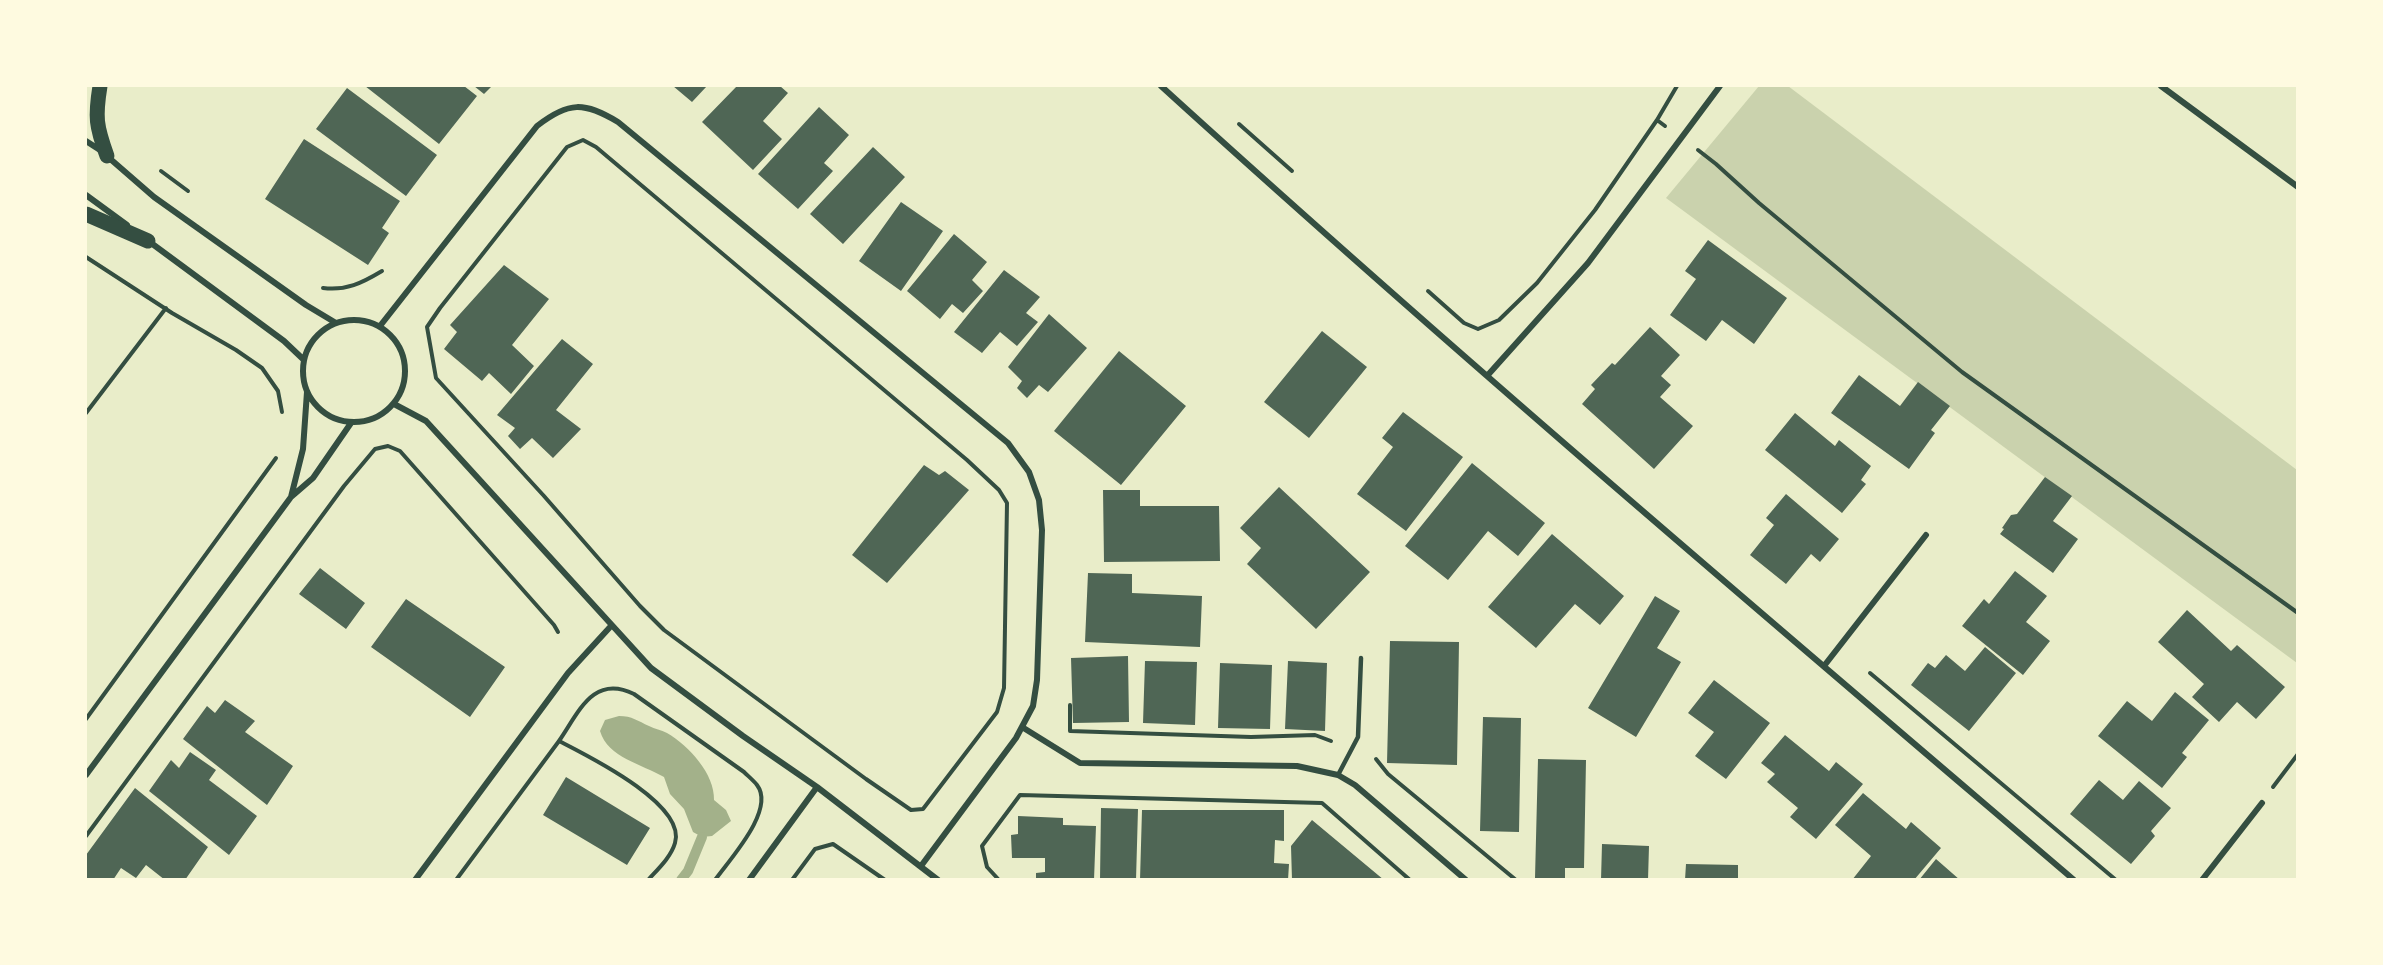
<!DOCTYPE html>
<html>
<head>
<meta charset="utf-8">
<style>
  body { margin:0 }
  #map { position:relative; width:2383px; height:965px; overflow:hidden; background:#e9edc9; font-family:Bitter,serif }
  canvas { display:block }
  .frame { position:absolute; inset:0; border:87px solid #fefae0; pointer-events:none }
</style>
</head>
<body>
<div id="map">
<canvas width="2383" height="965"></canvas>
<div class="frame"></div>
</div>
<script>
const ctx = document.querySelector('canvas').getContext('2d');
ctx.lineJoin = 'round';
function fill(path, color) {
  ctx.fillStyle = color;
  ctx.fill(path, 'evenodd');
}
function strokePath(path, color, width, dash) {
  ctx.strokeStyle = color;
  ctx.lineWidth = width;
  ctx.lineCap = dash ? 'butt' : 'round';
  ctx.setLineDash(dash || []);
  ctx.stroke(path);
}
fill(new Path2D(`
  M1759 86H1788L2297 470V663L1666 198Z`), '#cad2ad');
fill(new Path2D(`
  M619 716C632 716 638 721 649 726 655 729 661 730 667 733 689 746 715 774 714 800L726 810 731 821 712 836 702 837 693 832 684 809 670 794 664 777C642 764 608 758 600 731L605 720Z`), '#a3b18a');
strokePath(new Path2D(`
  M681 880 688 871 702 837`), '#a3b18a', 10);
fill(new Path2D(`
  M365 86H464L477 96 439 144Z
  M474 86H492L484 94Z
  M673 86H707L692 102Z
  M737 86H780L788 93 763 121 782 139 753 170 702 122Z
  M347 88 437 155 406 196 316 129Z
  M819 107 849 135 824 163 833 171 798 209 758 174Z
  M304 139 400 201 382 228 389 233 368 265 265 199Z
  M873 147 905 177 843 244 810 214Z
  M901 202 943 231 901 291 859 261Z
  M954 234 987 262 972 280 983 291 963 313 952 304 940 319 907 291Z
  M1708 240 1787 298 1754 344 1722 320 1706 341 1670 315 1696 279 1685 271Z
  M504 265 549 299 512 345 534 366 511 394 489 373 482 381 444 349 457 332 450 325Z
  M1004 270 1040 297 1026 313 1038 322 1017 346 1000 332 982 353 954 332Z
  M1049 314 1087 348 1048 392 1039 385 1027 398 1017 388 1022 381 1008 367Z
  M1650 327 1680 355 1661 376 1671 385 1660 397 1693 426 1654 469 1582 404 1595 389 1591 385 1612 363 1615 365Z
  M1322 331 1367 367 1309 438 1264 402Z
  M562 339 593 364 556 410 581 429 553 458 532 438 520 449 508 436 515 428 497 415Z
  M1119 351 1186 406 1121 485 1054 431Z
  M1859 375 1900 406 1918 382 1950 406 1931 430 1935 433 1909 469 1831 413Z
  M1403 412 1463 457 1406 531 1357 494 1393 447 1382 438Z
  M1795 413 1835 446 1839 440 1871 466 1861 480 1866 484 1842 513 1765 450Z
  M1472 463 1545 523 1518 556 1488 531 1448 580 1405 546Z
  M924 465 939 475 945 471 969 490 887 583 852 555Z
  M2045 477 2072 496 2053 521 2078 539 2053 573 2000 534 2004 529 2002 528 2011 515 2017 514Z
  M1279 487 1370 572 1316 629 1247 564 1261 548 1240 528Z
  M1103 490H1140V506H1219L1220 561 1104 562Z
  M1786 494 1839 539 1820 562 1811 554 1786 584 1750 555 1774 525 1766 518Z
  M1552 534 1624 596 1600 625 1575 604 1536 648 1488 607Z
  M320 568 365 603 346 629 299 594Z
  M2015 571 2047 596 2026 622 2050 641 2023 675 1962 626 1984 599 1989 604Z
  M1088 573 1132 574V593L1202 596 1200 647 1085 642Z
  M1655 596 1680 611 1657 648 1681 662 1636 737 1588 708Z
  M406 599 505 667 470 717 371 647Z
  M2187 610 2231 651 2237 645 2285 687 2256 719 2237 702 2219 722 2192 697 2204 684 2158 642Z
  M1390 641 1459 642 1457 765 1387 763Z
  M1985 647 2016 673 1969 731 1911 685 1928 663 1935 668 1946 655 1965 671Z
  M1128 656 1129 722 1073 723 1071 658Z
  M1145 661 1197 662 1195 725 1143 723Z
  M1288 661 1327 663 1325 731 1285 729Z
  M1220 663 1272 665 1270 729 1218 728Z
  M1714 680 1770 723 1726 779 1695 756 1714 732 1688 713Z
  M2175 692 2209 720 2182 753 2187 757 2162 788 2098 736 2127 701 2152 721Z
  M225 700 255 721 245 732 293 766 267 805 183 739 207 706 215 713Z
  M1483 717 1521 718 1519 832 1480 831Z
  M1785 735 1829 771 1836 762 1863 784 1816 839 1790 817 1798 808 1767 782 1775 774 1761 763Z
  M190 752 216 770 209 780 257 816 229 855 149 791 171 760 179 768Z
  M1538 759 1586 760 1584 868H1565V879L1535 878Z
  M566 777 650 828 627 865 543 815Z
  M2099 780 2123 800 2139 781 2171 808 2151 831 2155 836 2131 864 2070 814Z
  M135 788 208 847 185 880H165L146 865 136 878 121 868 113 880H86V855Z
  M1863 793 1906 829 1911 822 1941 848 1914 880H1852L1871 856 1835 825Z
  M1101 808 1138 809 1136 880H1100Z
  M1142 810H1284V841L1275 840 1274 863 1289 864 1288 880H1140Z
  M1018 816 1063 818V825L1096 826 1094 880H1036V873L1045 872V858H1012L1011 835 1018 834Z
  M1312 820 1384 880H1292L1291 846Z
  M1602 844 1649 846 1648 880H1601Z
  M1936 859 1960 880H1919Z
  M1686 864 1738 865V880H1685Z`), '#4f6655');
strokePath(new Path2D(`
  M1239 124 1292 171
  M1665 126 1657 120 1677 86
  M583 140 596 147 967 460 999 490 1007 503 1004 688 997 712 923 809 911 810 866 779 664 630 640 606 544 496 436 378 427 327 440 308 567 147Z
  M1698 150 1716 164 1759 203 1962 372 2298 613
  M161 171 188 191
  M86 257 172 313 236 350 262 368 278 391 282 412
  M323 288C346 291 362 283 382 271
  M1428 291 1464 323 1478 329 1499 320 1537 283 1595 210 1657 120
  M86 413 166 308
  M1870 673 2116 880
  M1070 705V731L1251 737 1315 735 1331 741
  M86 719 276 458
  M1376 759 1388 774 1516 880
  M2273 787 2298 754
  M86 836 344 486 375 449 388 446 400 451 554 625 558 632
  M456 880 559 741
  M648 880C658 869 671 857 675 843 687 804 586 755 559 741 579 712 593 674 634 694L744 772C748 776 754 781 757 785 776 810 729 860 715 880
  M792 880 815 849 833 844 885 880
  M999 880 987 867 982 846 1020 795 1322 803 1410 880`), '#344e41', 4);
strokePath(new Path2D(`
  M1338 775 1358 737 1361 658`), '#344e41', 4.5);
strokePath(new Path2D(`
  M1161 86C1459 357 1767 618 2074 880
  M2161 86 2298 187
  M86 141 100 150
  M108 157 154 197 306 305 336 323
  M86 195 127 225
  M147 240 284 341 304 360
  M303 371a51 51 0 1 1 102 0a51 51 0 1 1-102 0Z
  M380 326 537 126C569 101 584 102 618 122L1008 443 1029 472 1039 500 1042 530 1037 680 1033 706 1016 738 921 866
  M1487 376 1588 263 1720 86
  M394 404 426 421 651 668 743 736 817 787 938 880
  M291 497 303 449 307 392
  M1824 666 1926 535
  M1022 727 1080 763 1297 766 1338 775 1355 785 1466 880
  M86 775 291 497 313 478 351 423
  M415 880 568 673 611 626
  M749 880 817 787
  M2202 880 2262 803`), '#344e41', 6);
strokePath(new Path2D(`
  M100 86C95 117 96 126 107 156
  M86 214 148 241`), '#344e41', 15);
</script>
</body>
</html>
